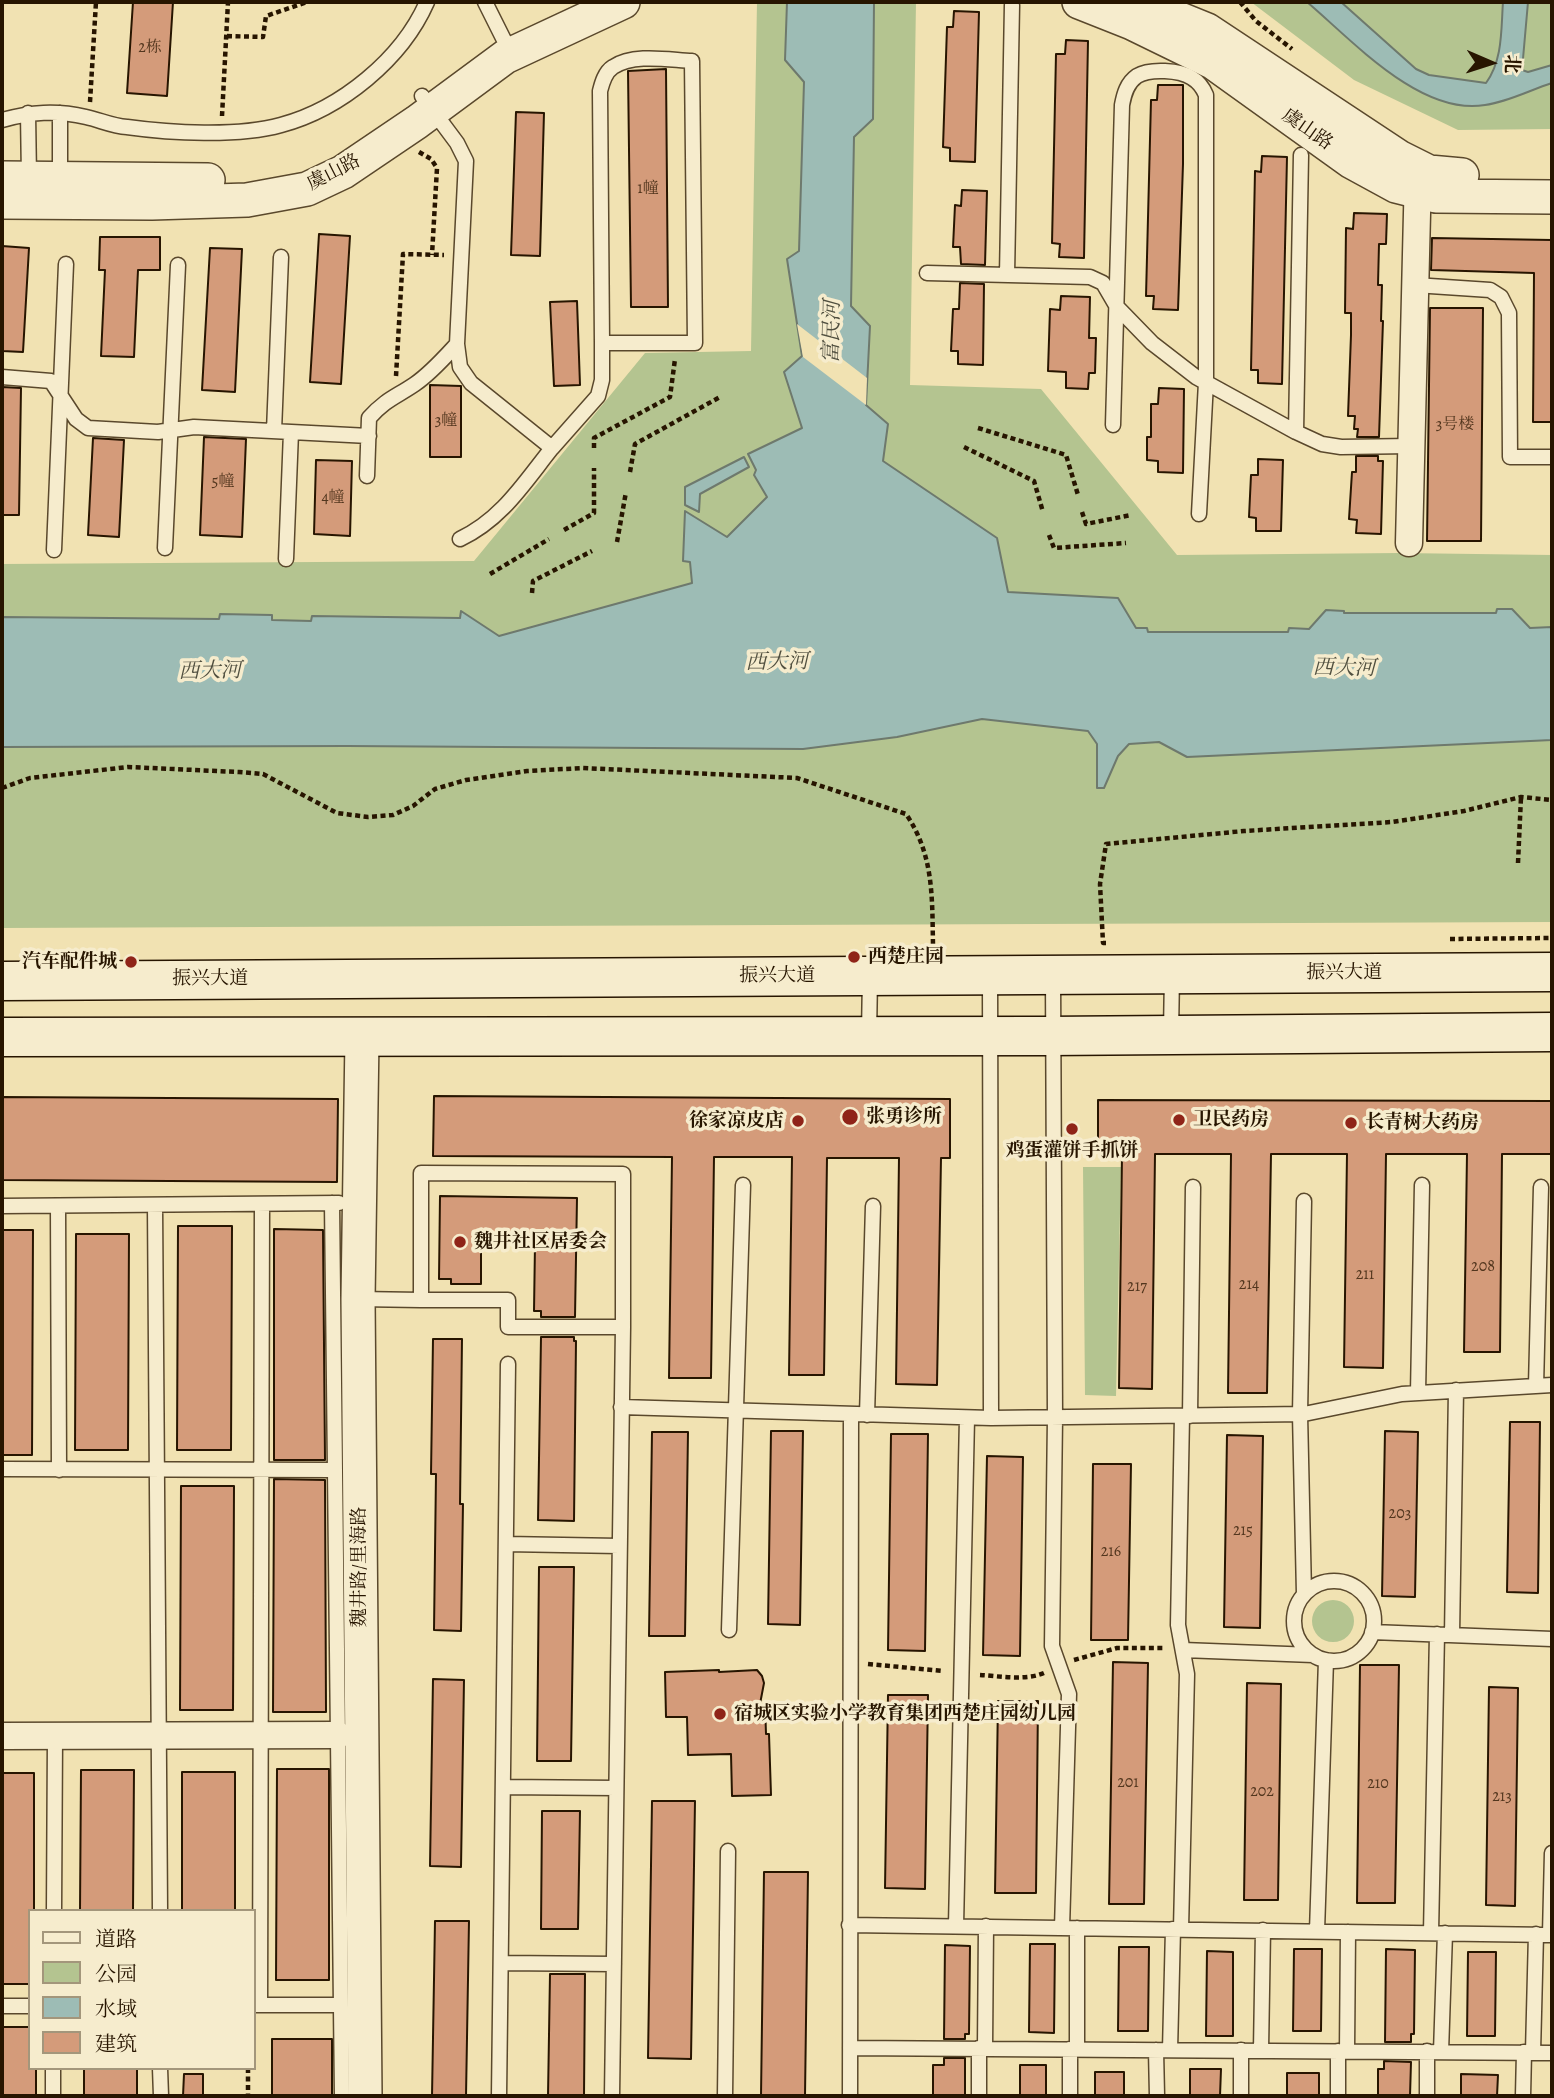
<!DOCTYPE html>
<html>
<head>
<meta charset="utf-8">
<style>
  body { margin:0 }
  #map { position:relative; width:1554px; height:2098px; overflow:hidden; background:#f1e2b2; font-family:Alegreya,"Noto Serif SC",serif }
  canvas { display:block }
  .frame { position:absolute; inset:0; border:4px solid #271500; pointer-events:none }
  .legend { position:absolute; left:28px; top:1909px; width:228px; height:161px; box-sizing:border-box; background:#f6eccd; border:2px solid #a3967b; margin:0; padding:9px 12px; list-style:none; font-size:21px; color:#271500 }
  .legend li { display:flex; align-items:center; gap:14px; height:35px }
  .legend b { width:35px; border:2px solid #a3967b }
  .north { position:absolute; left:1456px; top:28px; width:70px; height:70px; -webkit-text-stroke:5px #f6eccd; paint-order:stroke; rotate:93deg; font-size:19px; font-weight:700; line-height:28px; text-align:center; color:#271500 }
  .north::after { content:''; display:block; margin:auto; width:24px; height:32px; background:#271500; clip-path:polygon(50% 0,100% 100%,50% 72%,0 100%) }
</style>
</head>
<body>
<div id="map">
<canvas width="1554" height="2098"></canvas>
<div class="frame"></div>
<ul class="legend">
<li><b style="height:9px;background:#f6eccd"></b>道路</li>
<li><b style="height:19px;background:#b4c490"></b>公园</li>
<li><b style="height:19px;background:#9dbcb5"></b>水域</li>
<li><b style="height:19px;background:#d49b7a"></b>建筑</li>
</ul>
<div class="north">北</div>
</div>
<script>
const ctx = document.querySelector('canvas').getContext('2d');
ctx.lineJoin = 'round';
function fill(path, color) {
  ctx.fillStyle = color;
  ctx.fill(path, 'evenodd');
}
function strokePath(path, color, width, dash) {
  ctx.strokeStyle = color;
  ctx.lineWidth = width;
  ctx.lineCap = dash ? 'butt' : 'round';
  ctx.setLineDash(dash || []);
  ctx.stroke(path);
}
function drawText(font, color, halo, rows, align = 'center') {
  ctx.font = font + ' Alegreya,"Noto Serif SC",serif';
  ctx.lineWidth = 7;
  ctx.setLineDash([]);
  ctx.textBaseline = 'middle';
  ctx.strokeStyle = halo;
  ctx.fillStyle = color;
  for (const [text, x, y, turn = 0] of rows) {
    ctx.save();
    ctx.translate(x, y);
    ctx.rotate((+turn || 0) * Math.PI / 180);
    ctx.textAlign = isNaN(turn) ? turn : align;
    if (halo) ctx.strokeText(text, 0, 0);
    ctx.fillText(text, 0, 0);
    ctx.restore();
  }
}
fill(new Path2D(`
  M757 2H916L910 385 1041 389 1177 555 1400 553 1552 555V922L2 928V564L474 561 645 353 751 351Z
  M1251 2H1552V129L1458 130 1354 80Z
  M1083 1167H1121L1116 1396 1085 1395Z
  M1312 1621a21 21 0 1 1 42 0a21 21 0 1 1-42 0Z`), '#b4c490');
const water = new Path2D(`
  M787 2H874L873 119 854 137 851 306 870 326 866 405 888 424 883 461 997 538 1008 592 1118 598 1136 628H1147L1148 632H1288L1289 628 1309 629 1326 610 1344 611V613H1496L1497 609H1512L1530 628 1552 627V740L1187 757 1159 742 1129 744 1118 756 1104 788H1097V744L1088 731 982 719 897 737 803 749 347 746 2 747V617L219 619 220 614 272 615V620L311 621 312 616 460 618 461 611 499 636 692 583 690 562 683 561 685 511 727 537 767 497 754 475 756 470 748 454 802 428 784 372 802 356 787 259 799 251 804 82 785 60Z
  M1307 2H1341L1416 69 1429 75 1486 83C1503 60 1501 29 1503 2H1528L1522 70 1528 72 1552 65V83C1530 90 1508 102 1485 105 1420 116 1352 40 1307 2Z
  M744 457 749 467 700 494 699 512 685 505V487Z`);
fill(water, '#9dbcb5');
strokePath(water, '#6e796d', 2);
fill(new Path2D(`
  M797 324 867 378 866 405 803 357Z`), '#f1e2b2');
const building = new Path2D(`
  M133 2H173L167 96 127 93Z
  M954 11 979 12 975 162 950 161V148L943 147 947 27H953Z
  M1066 40 1088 41 1084 258 1059 257 1060 244 1052 243 1056 54H1065Z
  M666 69 668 307H631L628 71Z
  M1158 85H1183V164L1178 310 1153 309 1154 296H1146L1151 100H1157Z
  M516 112 544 113 540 256 511 255Z
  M1262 156 1287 157 1282 384 1258 383V370H1251L1255 171 1261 172Z
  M962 190 987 191 985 265 961 264 960 247H953L955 205 961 206Z
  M1354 213 1387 214 1386 244H1379L1378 285H1382L1381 321H1383L1379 437H1357L1358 429H1354L1355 416H1348L1351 335V313H1345L1346 228 1353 229Z
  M319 234 350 236 341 384 310 382Z
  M100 237H160V270H138L134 357 101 356 105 270H99Z
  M1432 238 1552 240V422H1533L1534 273 1431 270Z
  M2 246 29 248 23 352 2 351Z
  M210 248 242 249 235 392 202 390Z
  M960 283 984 284 983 365 958 364V351H951L953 309H959Z
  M1061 296 1090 297 1089 338H1096L1095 373H1089L1088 389 1066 388V372L1048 371 1050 309 1060 310Z
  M577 301 580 385 554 386 550 302Z
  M1430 308H1483L1481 541H1427Z
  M430 385 461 386V457H430Z
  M2 387 21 388 19 515H2Z
  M1159 388 1184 389 1183 473 1158 472V461L1147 460V437H1151V404H1158Z
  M204 437 246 439 242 537 200 535Z
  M93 438 124 440 119 537 88 535Z
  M1356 456H1378V461H1383L1381 534 1356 533 1357 520 1349 519 1352 472H1356Z
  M1258 459 1283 460 1281 531H1256V518L1249 517 1251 475H1258Z
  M316 460 352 461 350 536 314 534Z
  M434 1096 950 1099V1158H941L937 1385 896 1384 899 1158H827L824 1375H789L792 1157H714L711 1378H669L672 1157 433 1156Z
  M2 1097 338 1099 337 1182 2 1180Z
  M1098 1100 1552 1101V1154H1502L1500 1352H1464L1467 1154H1386L1383 1368 1344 1367 1347 1154H1271L1267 1393H1228L1231 1154H1155L1152 1389 1119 1388 1122 1154 1098 1153Z
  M440 1196 577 1198 575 1317H541V1311H534L535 1244 481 1243V1284H451V1279H439Z
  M178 1226H232L231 1450H177Z
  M274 1229 323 1230 325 1460H274Z
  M2 1230H33L32 1455H2Z
  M76 1234H129L128 1450H75Z
  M541 1337H574V1341H576L574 1521 538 1520Z
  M433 1339H462L460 1504H463L461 1631 434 1630 436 1474H431Z
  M1510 1422H1540L1538 1593 1507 1592Z
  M771 1431H803L800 1625 768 1624Z
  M1385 1431 1418 1432 1415 1597 1382 1596Z
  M652 1432H688L685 1636H649Z
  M891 1434H928L925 1651 888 1650Z
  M1227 1435 1263 1436 1260 1628 1224 1627Z
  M987 1456 1023 1457 1020 1656 983 1655Z
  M1093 1464H1131L1128 1640H1091Z
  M274 1479 325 1480 326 1712H273Z
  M181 1486H234L233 1710H180Z
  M539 1567H574L571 1761H537Z
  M1113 1662 1148 1663 1144 1904H1109Z
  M1360 1665H1399L1395 1903H1357Z
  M719 1670V1672L757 1670 762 1676 764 1683 760 1704H765L766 1734H769L771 1795 732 1796 731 1754 688 1755 687 1717H666L665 1672Z
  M433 1679 464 1680 461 1867 430 1866Z
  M1247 1683 1281 1684 1278 1900H1244Z
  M1489 1687 1518 1688 1515 1906 1486 1905Z
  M888 1695H928L925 1889 885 1888Z
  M998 1701H1038L1036 1893H995Z
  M277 1769H329V1980H276Z
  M81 1770H134L133 1911H80Z
  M182 1772H235V1911H182Z
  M2 1773H34V1911H30V1984H2Z
  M652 1801H695L691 2059 648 2058Z
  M542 1811H580L578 1929H541Z
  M764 1872H808L805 2096H761Z
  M435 1921H469L466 2096H432Z
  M1030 1944H1055L1054 2033 1029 2032Z
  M945 1945 970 1946 969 2034H965V2039H944Z
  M1119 1947H1149L1148 2031H1118Z
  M1294 1949H1322L1321 2031H1293Z
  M1386 1949 1415 1950 1414 2034H1411V2042H1385Z
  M1207 1951 1233 1952V2036H1206Z
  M1468 1952H1496L1495 2036H1467Z
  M550 1974H585L584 2096H548Z
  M2 2027H30V2068H36V2096H2Z
  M272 2039H332V2096H272Z
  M944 2058H965V2096H933V2065H944Z
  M1384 2061 1411 2062 1410 2096H1378V2069H1384Z
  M1020 2065H1046V2096H1020Z
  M84 2068H137V2096H84Z
  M1190 2069H1221L1220 2096H1190Z
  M1095 2072H1124V2096H1095Z
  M1287 2073H1319V2096H1287Z
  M184 2074H203V2096H183Z
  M1461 2074 1498 2075 1497 2096H1461Z`);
fill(building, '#d49b7a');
strokePath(building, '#271500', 2);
const service = new Path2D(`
  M485 2 504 40
  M422 96 457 143 466 161 457 344 460 367 471 383 552 448 598 396 602 380V343L600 91C602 83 605 72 613 67 634 53 669 60 692 61L695 343H602
  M28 113 29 178
  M60 113V178
  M2 120C31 112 56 110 86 117 100 120 112 126 127 127 170 133 238 137 281 125 341 109 402 59 427 2
  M927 273 1090 277 1103 283 1117 307 1152 343 1196 377 1296 432 1322 444 1341 447 1411 446
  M1007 275 1012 5
  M1415 285 1490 290 1501 297 1509 313 1510 457H1552
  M2 377 51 381 76 419 88 428 158 432 194 427 369 436
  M1113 425 1122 105C1124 94 1127 83 1137 76 1150 68 1180 70 1192 78 1199 82 1203 88 1206 95V382L1199 514
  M274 431 281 257
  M1296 432 1301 155
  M367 476 369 418C386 399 396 397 415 384 431 373 444 358 457 344
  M460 539C502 519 524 483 552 448
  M165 548 178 265
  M54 550 66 264
  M286 559 291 432
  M990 976 991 1418
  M1053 976 1055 1418 1052 1646 1069 1694 1062 1928
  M1171 1032 1172 975
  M869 1034 870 977
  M1304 1201 1300 1414 1304 1594
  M332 1203 342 2096
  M155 1205 160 1911
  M2 1206 339 1203
  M58 1206 59 1470
  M358 1299 421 1300
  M1536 1386 1541 1187
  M1418 1393 1422 1185
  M621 1407 991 1418 1304 1414 1402 1394 1552 1385
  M867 1415 873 1206
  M1190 1416 1193 1187
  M2 1469 335 1470
  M506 1544 619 1546
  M1294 1621a40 40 0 1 1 80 0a40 40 0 1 1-80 0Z
  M729 1630 743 1185
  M1372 1632 1552 1639
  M1452 1635 1456 1390
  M1183 1650 1313 1655
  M503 1787 616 1788
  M54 1911 55 1736
  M849 1925 1552 1935
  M956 1926 967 1418
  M1181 1929 1187 1674 1178 1625 1182 1416
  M1317 1931 1326 1660
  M1431 1933 1437 1634
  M1550 1934 1552 1853
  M501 1963 614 1964
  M254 2005H341
  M260 2005 262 1204
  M2 2006H30
  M850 2048 1552 2053
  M985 2048 986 1926
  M1077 2049V1928
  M1156 2050 1157 2096
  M1170 2050 1173 1929
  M1261 2050 1263 1930
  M1338 2051V2096
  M1347 2051 1348 1932
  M1441 2052 1445 1933
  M1533 2052 1536 1934
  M160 2068 161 2096
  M53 2096V2068
  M499 2096 508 1364
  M612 2096 623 1327V1174L421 1173V1300H508V1327H623
  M725 2096 728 1851
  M850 2096 851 1414
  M979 2096V2048
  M1070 2096V2049
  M1241 2096V2050
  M1427 2096V2051
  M1523 2096 1524 2052`);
const minor = new Path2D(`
  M1409 543 1418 172
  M2 1736 338 1735`);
const tertiary = new Path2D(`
  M1079 2 1132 23 1214 63 1352 162 1396 186 1436 196 1552 197
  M1138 2 1207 30 1399 157 1429 172 1462 175
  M2 178 208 180
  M2 202 152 203 247 200 307 189 343 172 417 122 505 57 623 2
  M362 1038 358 1299 365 2096`);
const secondary = new Path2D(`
  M2 981 1552 972
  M2 1037 1047 1036 1552 1032`);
strokePath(service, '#5a482c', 17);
strokePath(minor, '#5a482c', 29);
strokePath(tertiary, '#5a482c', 36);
strokePath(secondary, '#271500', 41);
strokePath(new Path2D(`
  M1240 2 1256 21 1292 49
  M227 36 263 37 266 16 307 2
  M90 102 96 2
  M222 116 228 2
  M419 152 431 159 437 168 432 255
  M396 376 403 254 444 255
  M978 428 1066 455 1078 495
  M964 447 1034 481 1043 512
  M594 448V438L670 397 675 359
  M630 472 635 444 720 397
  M1082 512 1086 524 1131 515
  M564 530 594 513V468
  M1049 535 1054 548 1126 543
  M617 542 626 492
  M490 574 549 539
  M532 593 533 581 592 551
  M2 788 30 778 128 767 239 772 263 774 337 813 368 817 393 815 413 806 435 789 466 780 527 771 583 768 797 778 906 814C934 855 932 897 933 945
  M1518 863 1521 797
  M1450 939 1552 938
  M1106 943H1103L1100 884 1106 844 1244 831 1392 822 1464 811 1521 797 1552 800
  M1074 1660 1117 1648H1165
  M868 1664 943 1671
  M980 1675C999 1676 1025 1681 1044 1673
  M248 2068V2096`), '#271500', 4.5, [5, 3.5]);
strokePath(service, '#f6eccd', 14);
strokePath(minor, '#f6eccd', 26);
strokePath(tertiary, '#f6eccd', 33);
strokePath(secondary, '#f6eccd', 38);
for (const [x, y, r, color] of [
  [854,957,7,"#8f2418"],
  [131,962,7,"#8f2418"],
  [850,1117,9,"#8f2418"],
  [1179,1120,7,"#8f2418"],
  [798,1121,7,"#8f2418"],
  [1351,1123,7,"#8f2418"],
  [1072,1129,7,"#8f2418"],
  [460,1242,7,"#8f2418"],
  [720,1714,7,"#8f2418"]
]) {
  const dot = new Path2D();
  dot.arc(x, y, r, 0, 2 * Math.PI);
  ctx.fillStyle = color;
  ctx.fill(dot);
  strokePath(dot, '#f6eccd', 2.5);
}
drawText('16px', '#52361e', null, [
  ["2栋",150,48],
  ["1幢",648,189],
  ["3幢",446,421],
  ["3号楼",1455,425],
  ["5幢",223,482],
  ["4幢",333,498],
  ["208",1483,1267],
  ["211",1365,1275],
  ["214",1249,1285],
  ["217",1137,1287],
  ["203",1400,1514],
  ["215",1243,1531],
  ["216",1111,1552],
  ["201",1128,1783],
  ["210",1378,1784],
  ["202",1262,1792],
  ["213",1502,1797]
]);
drawText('19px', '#271500', '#f6eccd', [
  ["虞山路",1307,130,35],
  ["虞山路",334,173,-27],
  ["振兴大道",1344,973],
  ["振兴大道",777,976],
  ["振兴大道",210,979],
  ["魏井路/里海路",360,1567,-90]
]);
drawText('bold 19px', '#271500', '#f6eccd', [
  ["西楚庄园",868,957],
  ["汽车配件城",117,962,"right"],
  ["张勇诊所",866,1117],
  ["卫民药房",1193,1120],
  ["徐家凉皮店",784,1121,"right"],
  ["长青树大药房",1365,1123],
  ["鸡蛋灌饼手抓饼",1072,1151,"center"],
  ["魏井社区居委会",474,1242],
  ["宿城区实验小学教育集团西楚庄园幼儿园",734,1714]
], 'left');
drawText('italic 21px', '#504f3f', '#f6eccd', [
  ["富民河",833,332,-89],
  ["西大河",777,663,-1],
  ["西大河",1344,669,1],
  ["西大河",210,672,-1]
]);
</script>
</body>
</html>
